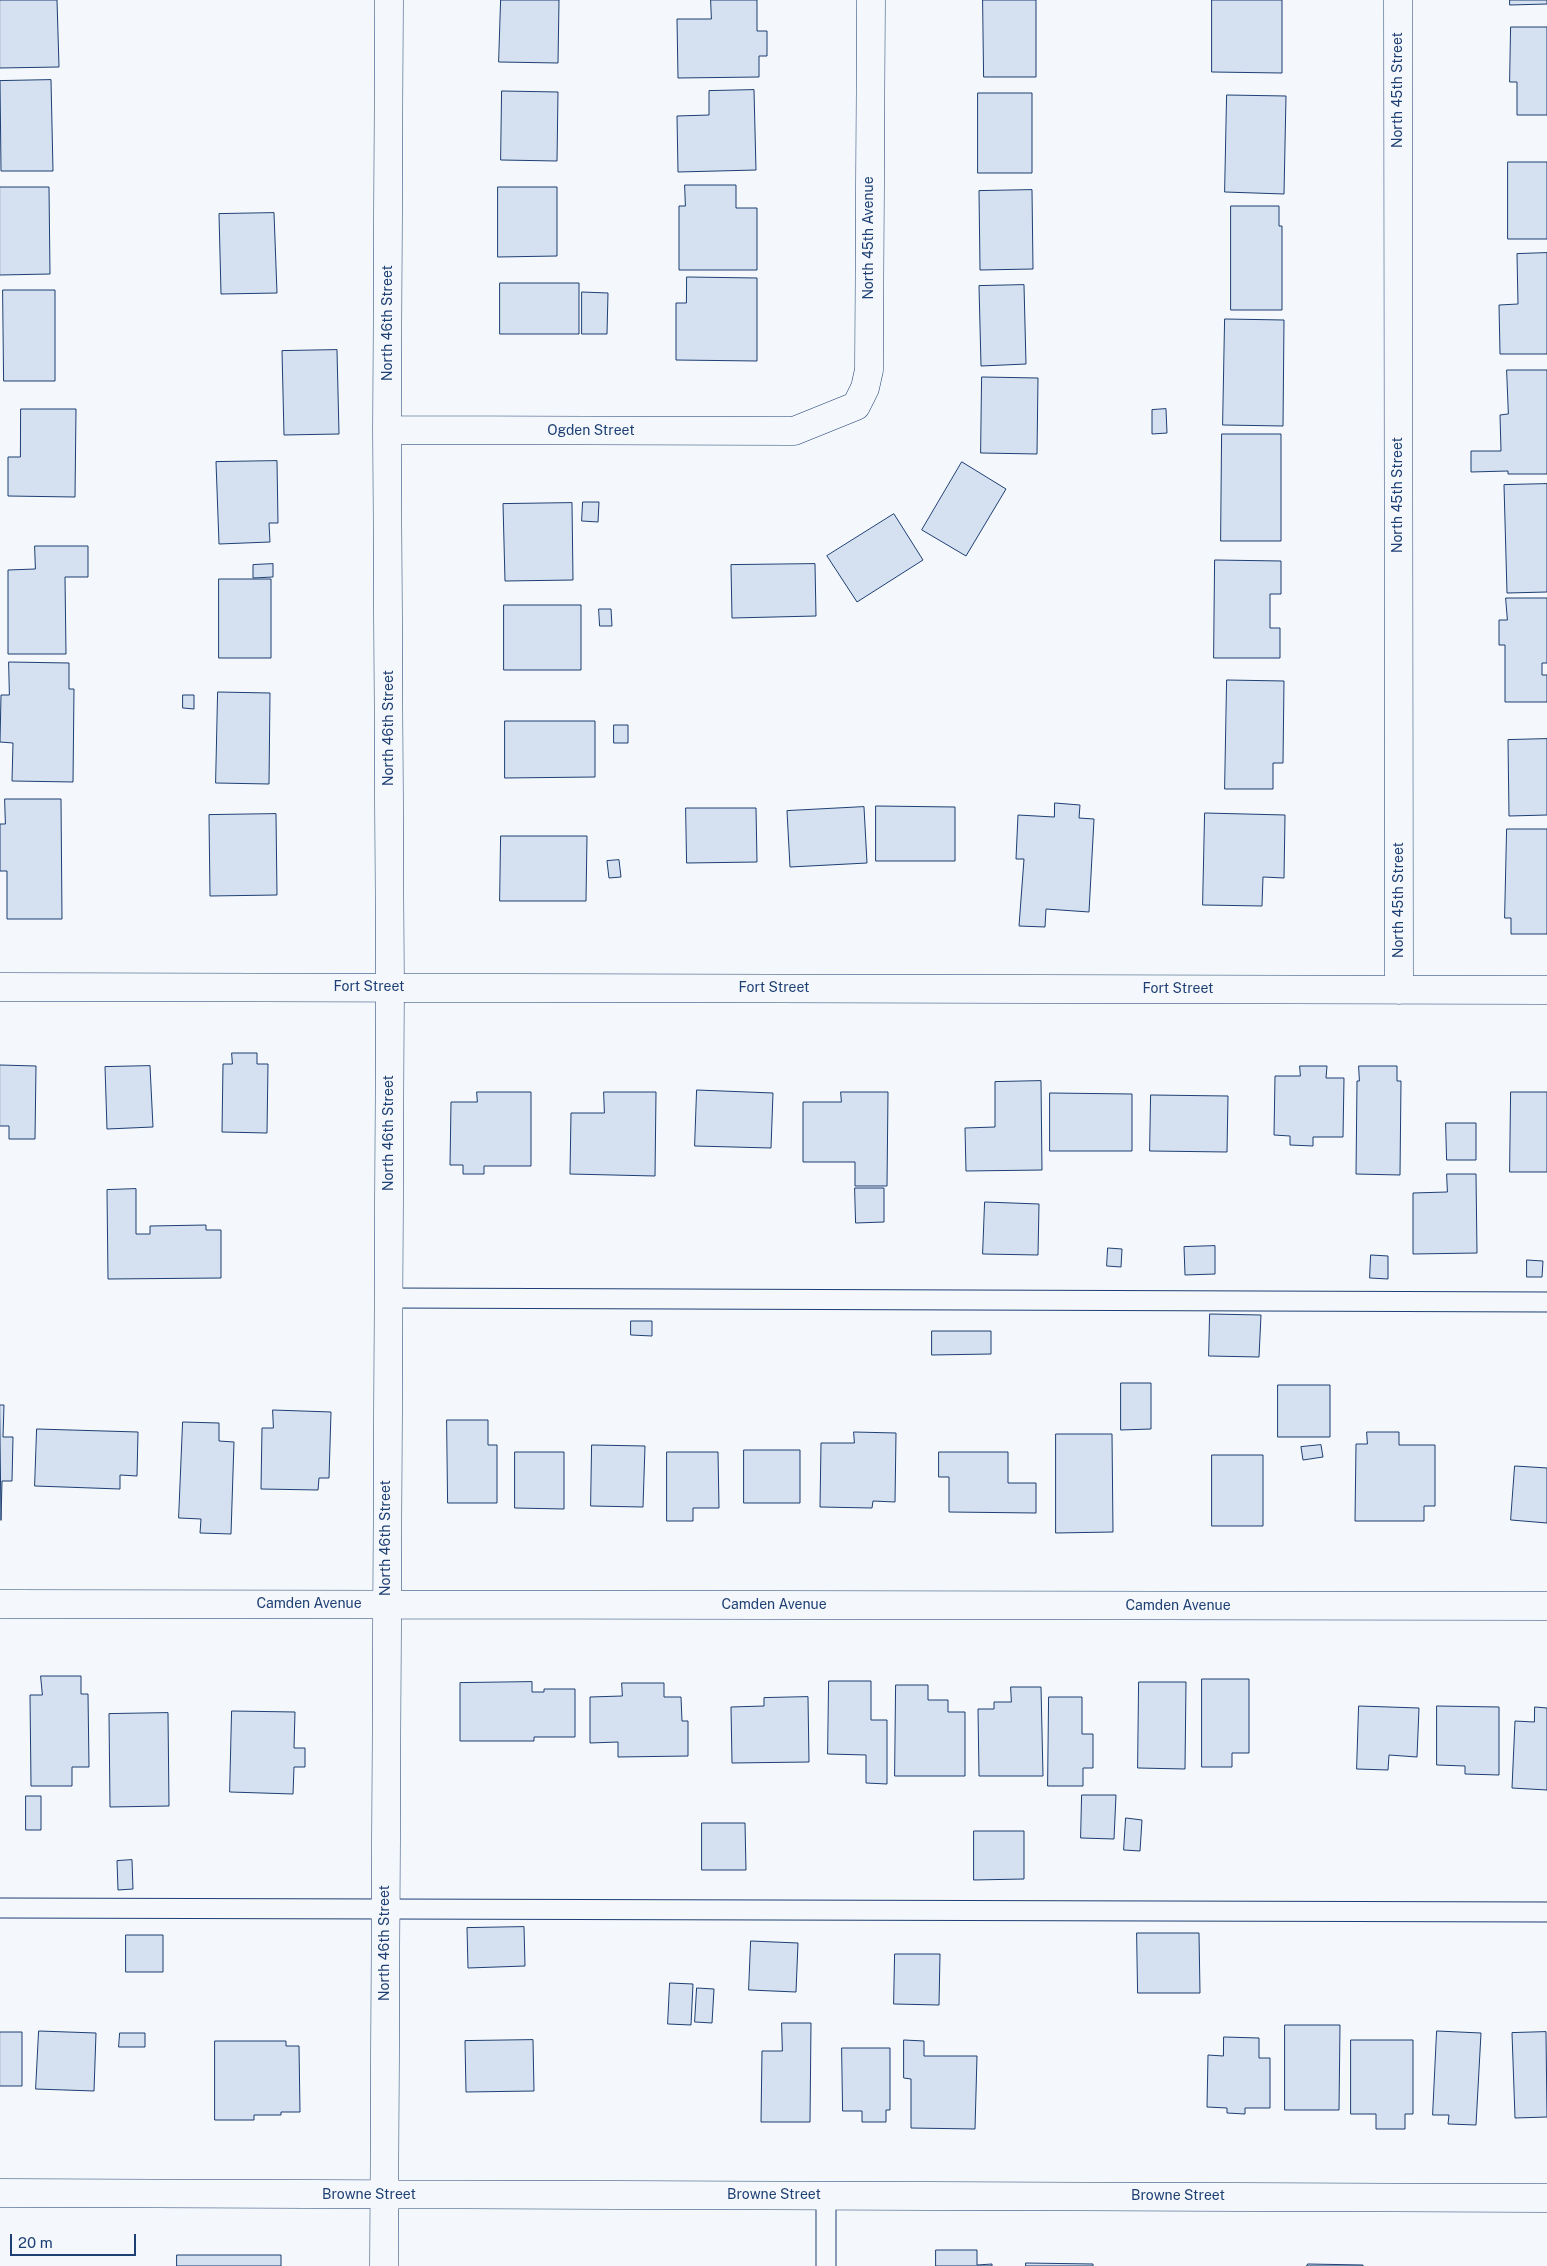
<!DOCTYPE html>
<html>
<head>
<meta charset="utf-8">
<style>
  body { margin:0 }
  #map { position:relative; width:1547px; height:2266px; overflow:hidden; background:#f4f7fb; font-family:"Public Sans",sans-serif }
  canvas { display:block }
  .scale { position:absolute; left:10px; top:2234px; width:126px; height:22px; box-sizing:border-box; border:2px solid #1d3f73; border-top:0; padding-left:6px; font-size:15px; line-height:18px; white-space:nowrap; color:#1d3f73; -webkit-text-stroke:4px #f4f7fb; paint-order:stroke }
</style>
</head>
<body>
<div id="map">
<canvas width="1547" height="2266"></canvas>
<div class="scale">20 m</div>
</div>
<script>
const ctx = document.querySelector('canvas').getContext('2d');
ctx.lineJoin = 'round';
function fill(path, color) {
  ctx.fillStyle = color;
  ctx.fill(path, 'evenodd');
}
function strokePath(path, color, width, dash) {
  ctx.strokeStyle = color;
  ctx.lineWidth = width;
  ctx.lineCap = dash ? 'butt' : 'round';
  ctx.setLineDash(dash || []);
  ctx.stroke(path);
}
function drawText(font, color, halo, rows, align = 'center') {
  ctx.font = font + ' "Public Sans",sans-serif';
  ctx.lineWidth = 4;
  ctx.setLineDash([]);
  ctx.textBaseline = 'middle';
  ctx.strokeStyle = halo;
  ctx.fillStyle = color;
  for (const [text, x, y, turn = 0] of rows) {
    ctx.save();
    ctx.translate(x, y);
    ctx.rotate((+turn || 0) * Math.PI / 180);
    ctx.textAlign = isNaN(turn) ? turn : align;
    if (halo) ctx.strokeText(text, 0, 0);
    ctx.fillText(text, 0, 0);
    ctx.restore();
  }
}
const building = new Path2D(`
  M0 0H57L59 67 0 68Z
  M501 0H559L558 63 499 62Z
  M711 0H757V31H767V56H759V77L678 78 677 19H711Z
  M983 0H1036V77H984Z
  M1212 0H1282V73L1212 72Z
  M1510 0H1547V4L1510 5Z
  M1511 27H1547V115H1517V82H1510Z
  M51 80 53 171H1L0 81Z
  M754 90 756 170 678 172 677 116 709 115V91Z
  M502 91 558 92 557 161 501 160Z
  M978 93H1032V173H978Z
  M1227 95 1286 96 1284 194 1225 192Z
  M1508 162H1547V239H1508Z
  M685 185H736V208H757V270H679V206H685Z
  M0 187H49L50 274 0 275Z
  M498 187H557V256L498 257Z
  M1032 190 1033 269 980 270 979 191Z
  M1231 206H1279V226H1282V310H1231Z
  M274 213 277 293 221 294 219 214Z
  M1547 253V354H1500L1499 305 1518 304 1517 254Z
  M687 277 757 278V361L676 360V303H686Z
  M500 283H579V334H500Z
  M1024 285 1026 364 981 366 979 286Z
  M3 290H55V381H4Z
  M582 292 608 293 607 334H582Z
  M1225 319 1284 320 1283 426 1223 425Z
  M337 350 339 434 284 435 282 351Z
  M1507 370H1547V474H1508V471L1471 472V451H1501L1500 415 1508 414Z
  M982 377 1038 378 1037 454 981 453Z
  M21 409H76L75 497 8 496V457H20Z
  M1166 409 1167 433 1152 434V410Z
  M1222 434H1281V541H1221Z
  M277 461 278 523H269L270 542 219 544 216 462Z
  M962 462 1006 489 966 556 922 530Z
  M1547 484V592L1507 593 1504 485Z
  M583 502H599L598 522 582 521Z
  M572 503 573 580 505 581 503 504Z
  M894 514 923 560 857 602 827 556Z
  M35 546H88V577H65L66 654H8V570L35 569Z
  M1215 560 1281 561V594H1270V628H1280V658H1214Z
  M273 564V577L253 578V565Z
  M815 564 816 616 732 618 731 565Z
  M219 579H271V658H219Z
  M1506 598H1547V663H1542V675H1547V702H1505V645H1499V620H1507Z
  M504 605H581V670H504Z
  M599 609H611L612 626H600Z
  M9 662 69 663V689H74L73 782 12 781 13 743 0 742 1 695H9Z
  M1227 680 1284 681 1283 763H1273V789H1225Z
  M218 692 270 693 269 784 216 783Z
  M183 695H194V709L183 708Z
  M505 721H595V777L505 778Z
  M614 725H628V743H614Z
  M1547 739V815L1509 816 1508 740Z
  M5 799H61L62 919H7V871H0V824H5Z
  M1055 803 1080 805 1079 818 1094 819 1089 912 1046 909 1045 927 1019 926 1024 859H1016L1018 815 1054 817Z
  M876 806 955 807V861H876Z
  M864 807 867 863 790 867 787 811Z
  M686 808H756L757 862 687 863Z
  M1205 813 1285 815 1284 878 1263 877 1262 906 1203 905Z
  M276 814 277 895 210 896 209 815Z
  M1507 829H1547V934H1511V918H1505Z
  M501 836H587L586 901H500Z
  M619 860 621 877 609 878 607 861Z
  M232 1053H257V1064H268L267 1133 222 1132 223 1064H232Z
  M0 1065 36 1066 35 1139H9V1126H0Z
  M150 1066 153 1127 107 1129 105 1067Z
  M1300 1066H1327L1326 1078H1344L1343 1137H1313V1146L1290 1145V1136L1274 1135 1275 1076H1300Z
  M1359 1066H1397V1081H1401L1400 1175 1356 1174 1357 1081H1359Z
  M1041 1081 1042 1170 966 1171 965 1128 995 1127V1082Z
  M697 1090 773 1093 771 1148 695 1146Z
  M477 1092H531V1166H484V1174H463V1165H450L451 1102H477Z
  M604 1092H656L655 1176 570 1174 571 1113H604Z
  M841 1092H888L887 1186H855V1162H803V1102H841Z
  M1511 1092H1547V1172H1510Z
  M1050 1093 1132 1094V1151H1050Z
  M1151 1095 1228 1096 1227 1152 1150 1151Z
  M1446 1123H1476V1160H1447Z
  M1447 1174H1476L1477 1253 1413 1254V1193L1447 1192Z
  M855 1188H884V1222L856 1223Z
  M136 1189V1234H150V1226L206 1225V1230H221V1278L108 1279 107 1190Z
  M985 1202 1039 1204 1038 1255 983 1254Z
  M1215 1246V1274L1185 1275 1184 1247Z
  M1108 1248 1122 1249 1121 1267 1107 1266Z
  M1371 1255 1388 1256V1279L1370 1278Z
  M1527 1260 1543 1261 1542 1277H1527Z
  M1210 1314 1261 1315 1259 1357 1209 1356Z
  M631 1321H652V1336L631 1335Z
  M932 1331H991V1354L932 1355Z
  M1121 1383H1151V1429L1121 1430Z
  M1278 1385H1330V1437H1278Z
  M0 1405H4L3 1437H13L12 1481H2L1 1520Z
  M273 1410 331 1412 329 1478H319L318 1490 261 1489 262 1428H273Z
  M447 1420H488V1445H497V1503H448Z
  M183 1422 219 1423V1441L234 1442 231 1534 200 1533 201 1519 179 1518Z
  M37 1429 138 1432 137 1476 120 1475V1489L35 1486Z
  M854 1432 896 1433 895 1502 873 1501 872 1508 820 1507 821 1443H854Z
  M1367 1432H1399V1445H1435V1506H1424V1521H1355L1356 1444H1367Z
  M1056 1434H1112L1113 1532 1056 1533Z
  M592 1445 645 1446 643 1507 591 1506Z
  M1321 1445 1323 1457 1303 1460 1301 1447Z
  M744 1450H800V1503H744Z
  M515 1452H564V1509L515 1508Z
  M667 1452H718L719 1508H693V1521H667Z
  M939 1452H1008V1483H1036V1513L949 1512V1477H939Z
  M1212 1455H1263V1526H1212Z
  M1515 1466 1547 1468V1523L1511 1520Z
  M41 1676H81V1694H88L89 1767H72V1786H31L30 1695H42Z
  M1202 1679H1249V1753H1232V1767H1202Z
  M829 1681H871V1720H887V1784L866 1783V1755L828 1754Z
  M532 1682V1692H544V1689H575V1737H534V1741H460V1683Z
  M1139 1682H1186L1185 1769 1138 1768Z
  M622 1683H664V1697H681L682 1721H688V1756L618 1757V1742L590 1743V1697L622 1696Z
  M896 1685H928V1700H948V1712H965V1776H895Z
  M1011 1687H1041L1043 1776H979L978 1709H994V1702H1011Z
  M808 1697 809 1762 732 1763 731 1707 764 1706V1698Z
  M1049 1697H1082V1734H1093V1768H1083V1786H1048Z
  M1359 1706 1419 1708 1417 1757 1389 1755 1388 1770 1357 1769Z
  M1437 1706 1499 1707V1775L1465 1774V1766L1437 1765Z
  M1535 1707 1547 1708V1790L1512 1788 1515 1721 1534 1722Z
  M232 1711 295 1712 294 1748H305V1767H294L293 1794 230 1792Z
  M168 1713 169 1806 110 1807 109 1714Z
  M1082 1795H1116L1114 1839 1081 1838Z
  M26 1796H41V1830H26Z
  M1126 1818 1142 1820 1140 1851 1124 1850Z
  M702 1823H745L746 1870H702Z
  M974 1831H1024V1879L974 1880Z
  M132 1860 133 1889 118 1890 117 1861Z
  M524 1927 525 1966 468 1968 467 1928Z
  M1137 1933H1199L1200 1993H1138Z
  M126 1935H163V1972H126Z
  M751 1941 798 1943 796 1992 749 1990Z
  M895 1954H940L939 2005 894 2004Z
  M670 1983 693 1984 691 2025 668 2024Z
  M697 1988 714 1989 712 2023 695 2022Z
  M782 2023H811L810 2122H761L762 2051H782Z
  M1285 2025H1340L1339 2110H1285Z
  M39 2031 96 2033 94 2091 36 2089Z
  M1437 2031 1481 2033 1476 2125 1448 2124 1449 2115H1433Z
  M0 2032H22V2086H0Z
  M1546 2032 1547 2117 1515 2118 1512 2033Z
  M120 2033H145V2047H119Z
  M1224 2037 1259 2038V2058H1270V2108H1245V2114L1227 2113V2108L1207 2107 1208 2055 1223 2056Z
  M533 2040 534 2091 466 2092 465 2041Z
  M904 2040 924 2041V2056H977L975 2129 911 2128V2079L904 2078Z
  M1351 2040H1413V2114H1405V2129H1376V2114H1351Z
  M215 2041H286V2046H299L300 2112H281V2115H254V2120H215Z
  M842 2048H890V2110H886V2122H862V2111H843Z
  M936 2250H977V2265L992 2264V2266H936Z
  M177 2255H281V2266H177Z
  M1026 2263 1093 2264V2266H1026Z
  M1308 2264 1363 2265V2266H1307Z`);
fill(building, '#d5e0f0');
strokePath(building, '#1d3f73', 1);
const lane = new Path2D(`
  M388 1298 1547 1302
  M0 1908 1547 1912
  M826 2195V2266`);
const street = new Path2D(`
  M1398 0 1399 990
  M387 430 794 431 856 406 865 388 869 370 871 0
  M0 987 1547 990
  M0 1604 1547 1606
  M0 2193 1547 2198
  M384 2266 390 987 387 430 389 0`);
strokePath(lane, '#1d3f73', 21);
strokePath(street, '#1d3f73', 29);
strokePath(lane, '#f4f7fb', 19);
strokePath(street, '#f4f7fb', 28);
drawText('14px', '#1d3f73', '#f4f7fb', [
  ["North 45th Street",1398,90,-90],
  ["North 45th Avenue",869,238,-90],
  ["North 46th Street",388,323,-90],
  ["Ogden Street",591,431],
  ["North 45th Street",1398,495,-90],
  ["North 46th Street",389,728,-90],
  ["North 45th Street",1399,900,-90],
  ["Fort Street",369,987],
  ["Fort Street",774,988],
  ["Fort Street",1178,989],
  ["North 46th Street",389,1133,-90],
  ["North 46th Street",386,1538,-90],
  ["Camden Avenue",309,1604],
  ["Camden Avenue",774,1605],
  ["Camden Avenue",1178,1606],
  ["North 46th Street",385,1943,-90],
  ["Browne Street",369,2195],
  ["Browne Street",774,2195],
  ["Browne Street",1178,2196]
]);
</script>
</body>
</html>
